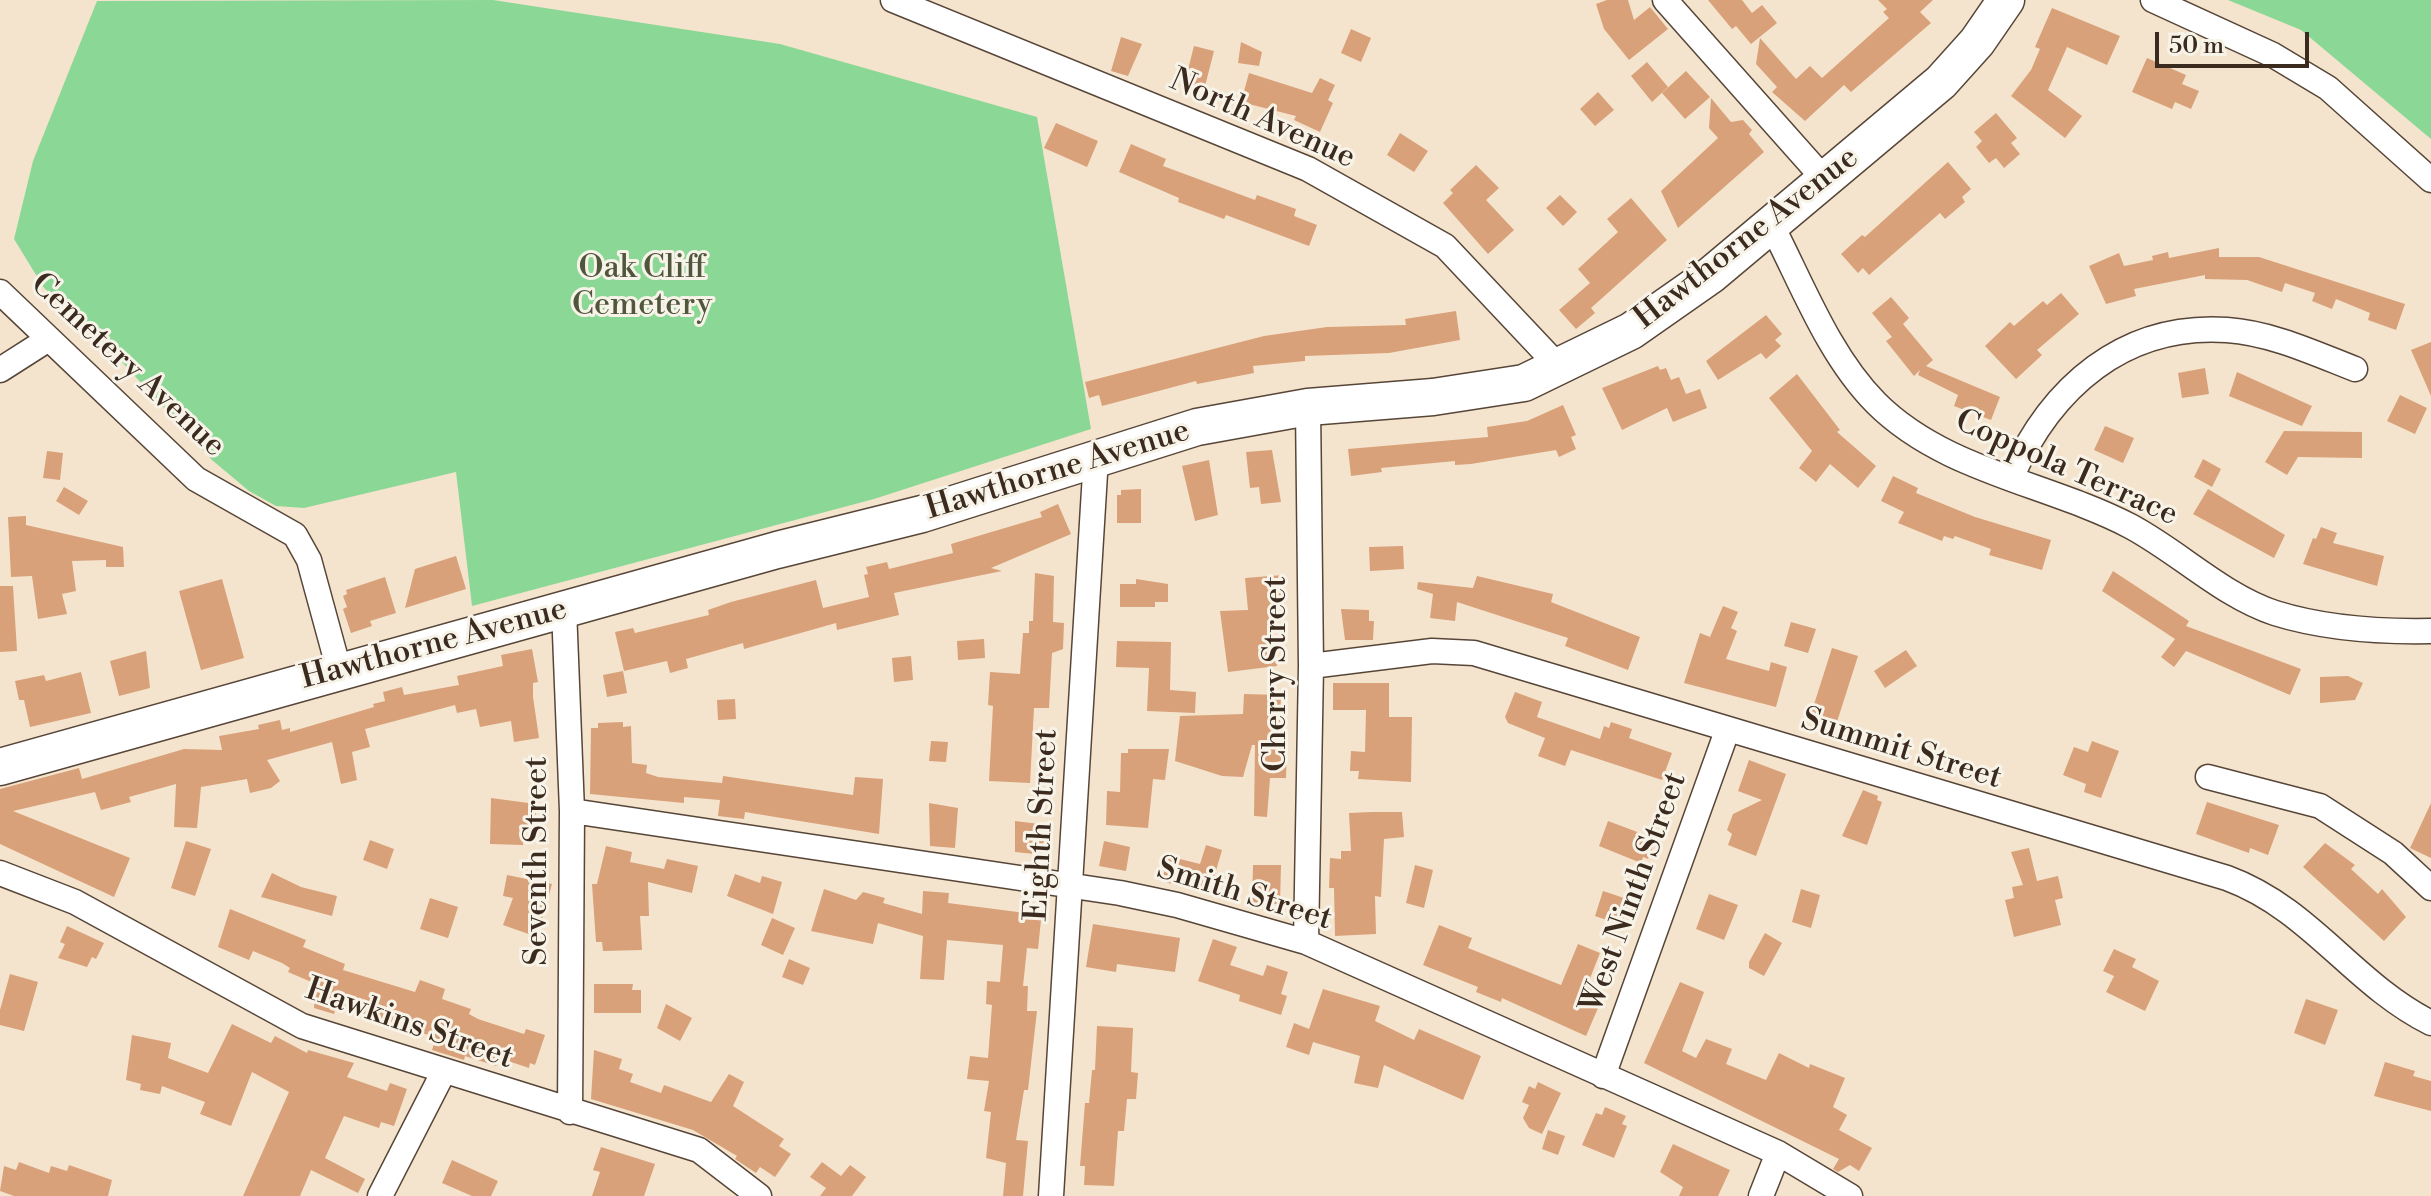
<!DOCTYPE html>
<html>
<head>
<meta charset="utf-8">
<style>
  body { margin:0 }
  #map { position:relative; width:2431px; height:1196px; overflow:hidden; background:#f5e4cd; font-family:"Libre Bodoni",serif }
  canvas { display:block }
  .scale { position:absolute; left:2155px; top:32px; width:154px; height:36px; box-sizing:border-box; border:4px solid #3b2a1e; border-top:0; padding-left:10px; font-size:24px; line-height:28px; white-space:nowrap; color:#3b2a1e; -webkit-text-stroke:6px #f7f3e8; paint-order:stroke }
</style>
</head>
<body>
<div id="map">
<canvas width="2431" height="1196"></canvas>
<div class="scale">50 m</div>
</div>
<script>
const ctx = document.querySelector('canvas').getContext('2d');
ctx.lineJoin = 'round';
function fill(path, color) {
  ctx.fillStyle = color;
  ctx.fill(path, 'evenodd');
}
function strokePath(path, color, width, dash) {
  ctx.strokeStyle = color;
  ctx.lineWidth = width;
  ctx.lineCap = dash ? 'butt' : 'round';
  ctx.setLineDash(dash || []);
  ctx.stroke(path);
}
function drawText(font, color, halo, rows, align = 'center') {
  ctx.font = font + ' "Libre Bodoni",serif';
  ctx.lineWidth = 6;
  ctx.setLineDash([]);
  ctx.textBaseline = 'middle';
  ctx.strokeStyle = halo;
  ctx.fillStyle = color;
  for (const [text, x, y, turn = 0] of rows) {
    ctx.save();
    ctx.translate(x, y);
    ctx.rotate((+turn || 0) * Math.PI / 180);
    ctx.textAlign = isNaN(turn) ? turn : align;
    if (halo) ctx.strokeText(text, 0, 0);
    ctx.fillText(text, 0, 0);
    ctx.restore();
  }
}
fill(new Path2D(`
  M493 0 780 44 1037 117 1091 429 874 499 472 606 456 472 304 508 276 506 249 491 212 460 86 323 44 288 14 239 33 161 97 1Z
  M2228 0H2431V139L2301 30Z`), '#8bd896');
fill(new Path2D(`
  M1607 0H1628L1634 20 1650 7 1668 29 1629 60 1604 29 1596 4Z
  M1708 0H1742L1752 13 1762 5 1777 23 1751 44 1736 26 1732 29Z
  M1878 0H1933L1920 12 1931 23 1851 92 1844 85 1805 121 1772 92 1777 87 1756 64 1760 38 1796 79 1810 66 1822 78 1889 18 1883 12 1887 9Z
  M2052 8 2120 36 2107 65 2067 47 2048 90 2082 116 2065 138 2011 96 2031 70 2040 49 2035 47Z
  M1351 29 1371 38 1361 62 1341 53Z
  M1121 37 1142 44 1128 76 1111 71Z
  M1241 42 1262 52 1259 66 1238 63Z
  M1194 46 1214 51 1204 90 1184 85Z
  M2147 58 2186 75 2182 84 2199 91 2191 109 2175 102 2172 109 2132 92Z
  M1647 62 1668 87 1652 102 1631 76Z
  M1686 71 1710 97 1685 119 1662 93Z
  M1249 73 1312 93 1320 78 1335 85 1328 100 1333 103 1320 132 1294 120 1296 116 1241 102Z
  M1598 92 1614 110 1595 126 1580 109Z
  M1711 98 1731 122 1743 120 1752 130 1749 134 1764 152 1678 228 1661 191 1718 138 1709 128Z
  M1996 113 2017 138 2011 143 2020 154 2004 168 1996 158 1989 163 1976 147 1982 141 1974 132Z
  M1056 123 1098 141 1087 167 1044 148Z
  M1400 133 1428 151 1414 172 1387 155Z
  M1131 144 1166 159 1163 166 1255 200 1257 195 1296 209 1294 216 1317 225 1309 246 1226 215 1224 219 1178 202 1179 198 1119 172Z
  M1948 162 1971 189 1962 197 1965 202 1945 219 1940 213 1869 275 1863 268 1858 273 1841 254 1862 235 1865 237Z
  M1476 165 1499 188 1486 200 1514 230 1488 254 1443 203 1453 193 1450 190Z
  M1560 195 1577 212 1563 226 1546 208Z
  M1631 198 1667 240 1591 308 1595 313 1576 329 1559 310 1590 283 1578 269 1618 232 1607 219Z
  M2219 248V257H2259L2405 304 2396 330 2368 320 2370 313 2336 299 2332 309 2312 301 2315 293 2285 283 2282 292 2247 280 2205 279V275L2134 289 2136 296 2106 304 2089 266 2119 253 2124 266 2153 260 2152 256 2168 252 2169 258Z
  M2061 293 2079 314 2037 350 2042 355 2016 379 1985 346 2010 322 2014 326 2043 301 2047 305Z
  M1891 297 1909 318 1903 324 1933 360 1926 366 2000 397 1991 420 1954 406 1958 395 1918 375 1920 370 1914 376 1886 341 1892 337 1872 313Z
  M1456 311 1460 340 1389 353 1305 356V361L1253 366 1254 373 1197 384 1196 381 1102 406 1099 395 1089 398 1085 382 1264 336 1327 327 1406 325 1405 319Z
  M1766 315 1782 334 1775 340 1781 346 1766 359 1761 353 1718 380 1706 361Z
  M2431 342V396L2411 350Z
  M1658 366 1660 370 1666 368 1671 380 1679 377 1686 394 1700 389 1707 408 1673 422 1667 408 1622 430 1602 388Z
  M2205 368 2209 394 2182 398 2178 373Z
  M2237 372 2312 406 2302 426 2229 396Z
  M1797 374 1840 430 1837 432 1876 466 1858 488 1830 464 1816 482 1799 468 1812 451 1769 398Z
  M2400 395 2427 408 2415 434 2387 421Z
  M1563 405 1576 435 1571 437 1576 449 1559 457 1556 450 1471 464 1455 465V461L1381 468 1382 472 1351 476 1348 449 1488 437 1487 427 1527 421Z
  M2105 426 2134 438 2123 463 2094 450Z
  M2284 431 2362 432V458L2298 457 2287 475 2265 462Z
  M1272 450 1281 502 1261 504 1259 487 1250 488 1246 452Z
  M47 451 63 453 60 480 43 478Z
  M2203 459 2221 469 2212 487 2194 477Z
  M1209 460 1218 515 1195 521 1182 466Z
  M1893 476 1918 488 1916 493 1975 517 2051 540 2042 570 1989 555 1991 549 1955 536 1953 539 1944 536 1942 541 1898 523 1904 512 1881 501Z
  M64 487 88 501 79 515 56 501Z
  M1141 489V523H1117V495H1121V490Z
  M2208 489 2285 535 2274 558 2193 514Z
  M1058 504 1071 534 991 568 1002 571 894 593 899 615 837 630 836 623 744 649 743 643 686 659 688 668 670 673 667 661 624 671 615 632 633 628 635 633 709 615 708 610 731 602 816 580 823 608 869 597 864 575 868 574 866 567 887 562 889 569 953 553 951 544 1042 517 1040 512Z
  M26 516V525L123 547 124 567H106V560L72 561 76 591 62 594 67 614 38 619 32 576 11 577 8 517Z
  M2321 527 2337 533 2333 543 2384 556 2377 586 2303 564 2313 538 2316 539Z
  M1403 546 1404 569 1370 571 1369 547Z
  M456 556 466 589 405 608 415 569Z
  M2113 571 2189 621 2186 626 2301 669 2290 695 2186 651 2174 667 2161 657 2175 639 2102 591Z
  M1035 573 1054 576 1053 622 1064 623 1063 649 1052 653 1049 708H1034L1030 783 989 781 993 706 988 705 990 672 1020 674 1023 633H1029V621H1033Z
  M1283 575 1285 603 1271 604 1270 608 1277 666 1228 672 1220 611 1248 610 1245 578Z
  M1477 576 1553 594 1551 602 1640 637 1628 670 1565 646 1568 638 1457 602 1455 621 1430 618 1433 594 1417 589 1418 582 1473 588Z
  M385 577 396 613 370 621 372 626 351 633 343 609 347 607 343 596 347 594 346 590Z
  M222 579 244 658 201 670 179 591Z
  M1136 579 1168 584V602H1155V607H1120V584H1136Z
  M0 586H13L17 651 0 652Z
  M1723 606 1738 612 1731 628 1737 631 1726 659 1769 671 1771 662 1787 667 1776 707 1684 683 1700 633 1710 637Z
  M1341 609 1369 610V621H1374L1373 640H1345Z
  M1791 622 1816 629 1808 653 1784 646Z
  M984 639 985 658 958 660 957 641Z
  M1117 641 1171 642 1170 690 1196 692 1195 713 1147 711 1149 668 1116 667Z
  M1832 648 1858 656 1836 725 1810 717Z
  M532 649 538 682 533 683V697L539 738 514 742 511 721 480 727 476 709 457 713 455 705 365 729 370 747 352 752 357 780 341 784 332 742 267 760 280 781 271 788 250 793 247 779 201 787 197 828 174 827 176 784 129 797 131 802 101 810 95 792 13 811 130 858 114 897 0 844V789L79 768 82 779 184 749 222 750 219 736 259 729 258 725 280 720 282 730 290 728V732L374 707 373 704 385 701 383 692 402 687 404 695 459 685 457 676 503 666 501 655Z
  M1906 650 1917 666 1885 688 1874 671Z
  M146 651 150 688 119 696 110 661Z
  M911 656 913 680 894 682 892 658Z
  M623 671 627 693 607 697 603 675Z
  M81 672 91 713 30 727 24 700H19L15 681 44 675 46 681Z
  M2348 676 2363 683 2355 700 2320 703V677Z
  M1333 683H1389V717H1412L1411 782 1358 779 1359 771H1350L1351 751 1365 752 1366 710H1333Z
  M1515 692 1542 702 1537 717 1600 739 1604 726 1609 728 1611 722 1632 729 1629 738 1672 753 1662 780 1571 750 1565 766 1538 756 1545 738 1508 723 1505 717Z
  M1244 694 1281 695 1279 742 1287 743 1286 778H1270L1267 817 1254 816 1255 745H1252L1243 777 1222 776 1175 761 1180 716 1243 714Z
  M735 699 736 719 718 720 717 700Z
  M623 722V727L631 726 632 763 647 765 646 773 658 777 722 783 723 776 853 795 855 777 883 779 879 834 745 812 744 819 718 816 720 800 684 797V803L590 794 591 728H598V723Z
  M931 741 948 742 946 762 929 761Z
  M2092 741 2119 751 2101 798 2084 792 2086 784 2063 775 2074 747 2088 752Z
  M1128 749H1169L1165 780 1153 779 1148 828 1106 825 1107 791 1120 792 1121 753H1128Z
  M1749 760 1786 774 1756 856 1728 845 1732 834 1727 830 1733 814 1762 800 1738 791Z
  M1863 790 1878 796 1877 800 1882 802 1867 845 1842 836Z
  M491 798 536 804 535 828H524L523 845 490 844Z
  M2207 802 2279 825 2268 855 2250 848 2249 853 2196 834Z
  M929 803 958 808 955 848 930 846Z
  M2431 803V858L2410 848Z
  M1372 812H1402L1404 837 1384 839 1381 897 1375 896 1376 934 1335 936 1334 888H1329L1330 858 1341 859V851H1351L1349 813Z
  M1015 821 1047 825 1044 855 1015 852Z
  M1608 821 1656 839 1648 859 1643 857 1641 863 1599 846Z
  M370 840 394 849 387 869 363 860Z
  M186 841 211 849 195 896 171 888Z
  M1104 841 1130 847 1126 871 1099 866Z
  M2325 843 2355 865 2351 869 2378 894 2382 889 2406 917 2384 941 2303 867Z
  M1206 845 1222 850 1209 895 1162 881 1168 856 1200 864Z
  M606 846 632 852 630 862 664 869 667 859 698 866 692 893 648 882 649 916H640L642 950 603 951 602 942H596L592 884H597Z
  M2029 848 2037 881 2058 876 2063 898 2055 900 2061 925 2014 937 2005 900 2014 898 2012 887 2023 885 2011 852Z
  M1253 865H1281L1280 904H1252Z
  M1415 865 1433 870 1424 908 1406 903Z
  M272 873 301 887 337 896 332 916 261 897Z
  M735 874 760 883 762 876 782 882 773 914 727 896Z
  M507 875 552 884 537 937 503 925 513 898 503 896Z
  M824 889 856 900 863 892 885 898 883 903 922 914 923 891 949 893 948 903 1033 914V919L1041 920 1038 949 1027 948 1023 986H1028L1027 1011H1037L1028 1090H1024L1016 1140 1028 1141 1023 1196H1003L1006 1163 986 1158 991 1112 984 1111 989 1081 967 1079 970 1056 988 1058 992 1005 986 1004 987 981 1000 982 1003 945 947 940 944 980 920 979 923 936 878 923 873 944 811 931Z
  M1801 889 1820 895 1811 928 1792 922Z
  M1603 891 1630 900 1621 925 1595 916Z
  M1709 894 1738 905 1724 940 1696 929Z
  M430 898 458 907 448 938 420 929Z
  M230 909 306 940 303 947 345 964 343 970 415 992 420 980 445 989 442 999 471 1009 469 1014 478 1019 524 1034 526 1029 545 1035 535 1065 530 1063 529 1068 499 1058 496 1066 465 1056 464 1060 432 1050 436 1038 396 1023 336 1007 334 1014 314 1008 316 984 288 972 290 968 282 963 253 951 249 960 218 947Z
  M772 918 795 928 783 955 761 945Z
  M1093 924 1180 938 1175 972 1117 964 1116 972 1086 967Z
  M1439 925 1472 938 1468 948 1561 985 1578 944 1600 953 1587 986 1604 994 1586 1036 1502 998 1501 1002 1476 992 1478 987 1423 965Z
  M67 926 104 943 96 959 92 957 87 967 58 958 65 944 60 942Z
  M1765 933 1782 943 1764 976 1749 968V962Z
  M1213 939 1237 947 1230 965 1263 976 1267 965 1288 972 1281 994 1287 996 1281 1015 1239 1001 1240 995 1198 981Z
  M2114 949 2136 959 2132 967 2159 981 2145 1011 2106 992 2114 976 2103 971Z
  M789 959 810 968 803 985 782 977Z
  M10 974 38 982 24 1031 0 1025V1010Z
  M1680 982 1704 992 1682 1051 1696 1058 1706 1039 1732 1049 1726 1064 1766 1080 1779 1053 1809 1068 1810 1064 1845 1078 1833 1107 1847 1115 1839 1130 1872 1148 1859 1171 1850 1165 1838 1172 1833 1169 1839 1159 1644 1063Z
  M594 984H633L632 990H641V1013H594Z
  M1323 989 1380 1006 1375 1021 1414 1040 1419 1029 1481 1056 1463 1100 1384 1065 1378 1088 1354 1083 1360 1056 1313 1042 1309 1055 1286 1047 1294 1023 1309 1029Z
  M2306 999 2338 1010 2325 1045 2294 1033Z
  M666 1004 692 1018 680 1041 657 1028Z
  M232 1024 271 1043 275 1036 307 1053 308 1050 354 1063 347 1077 387 1091 390 1083 407 1089 394 1126 381 1122 379 1128 344 1116 325 1158 365 1179 358 1193 311 1170 300 1196H243L289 1092 252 1072 231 1126 200 1114 205 1102 162 1086 160 1094 140 1090 141 1084 126 1080 132 1035 171 1043 168 1058 208 1073Z
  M1097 1026 1133 1028 1131 1072 1138 1073 1136 1099H1127L1124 1131H1118L1114 1186 1084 1185 1085 1166H1080L1085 1103H1089L1092 1070H1095Z
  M594 1050 622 1059 619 1069 633 1074 630 1082 661 1093 664 1085 711 1102 729 1074 744 1082 733 1106 784 1139 779 1146 791 1154 775 1177 760 1167 756 1173 735 1159 737 1156 693 1130 591 1099Z
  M2385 1062 2415 1071 2413 1076 2431 1081V1111L2374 1096Z
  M1538 1082 1561 1093 1542 1134 1529 1128 1523 1118 1529 1105 1522 1102 1529 1086 1535 1089Z
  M1605 1107 1626 1116 1622 1124 1627 1126 1614 1158 1582 1145 1596 1113 1602 1115Z
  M1548 1130 1565 1136 1558 1155 1542 1149Z
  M1673 1144 1730 1170 1718 1196H1679L1683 1187 1660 1172Z
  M601 1147 655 1164 644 1196H592L600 1172 593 1170Z
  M452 1160 498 1181 491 1196H472L442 1183Z
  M19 1162 49 1173 51 1166 67 1171 69 1165 112 1180 108 1196H14L0 1191 4 1166 16 1170Z
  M822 1162 841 1176 850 1165 866 1177 852 1196H820L826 1188 810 1177Z`), '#d8a179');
const street = new Path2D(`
  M893 0 1308 169 1445 246 1560 368
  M1665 0 1825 180
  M2153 0 2273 55 2328 88 2431 180
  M1772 226C1802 284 1829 356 1876 403 1944 471 2047 483 2130 526 2179 552 2223 596 2275 613 2326 629 2379 632 2431 631
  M0 292 196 479 295 535 309 560 339 670
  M0 370 47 340
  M2011 478C2051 387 2124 323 2227 330 2271 333 2314 353 2355 369
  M564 609 572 811 570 1112
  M1311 666 1432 651 1474 653 2227 878C2311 909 2353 984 2431 1023
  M2208 777 2320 806 2393 853 2431 888
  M572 811 1120 893 1177 905 1306 942 1778 1153 1850 1196
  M0 873 75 902 302 1026 699 1150 759 1196
  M1306 942 1311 666 1308 407
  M1603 1076 1727 731
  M380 1196 443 1073
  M1051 1196 1096 457
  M1761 1196 1778 1153`);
const secondary = new Path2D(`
  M0 767 777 550 922 514 1197 427 1308 407 1433 397 1524 383 1631 331 1711 275 1941 82 1977 42 2006 0`);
strokePath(street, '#574638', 27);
strokePath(secondary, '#574638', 39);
strokePath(street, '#fff', 24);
strokePath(secondary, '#fff', 36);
drawText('32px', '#3b2a1e', '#f7f3e8', [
  ["North Avenue",1262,120,24],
  ["Hawthorne Avenue",1747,239,-38],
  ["Cemetery Avenue",127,366,43],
  ["Coppola Terrace",2066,469,24],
  ["Hawthorne Avenue",1058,471,-17],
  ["Hawthorne Avenue",434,645,-15],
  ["Cherry Street",1277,674,-90],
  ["Summit Street",1901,750,17],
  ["Eighth Street",1043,825,-87],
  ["Seventh Street",538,861,-90],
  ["West Ninth Street",1635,893,-70],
  ["Smith Street",1244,895,17],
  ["Hawkins Street",409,1025,19]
]);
drawText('32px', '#4f563c', '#f7f3e8', [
  ["Oak Cliff",642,269],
  ["Cemetery",642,306]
]);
</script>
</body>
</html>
